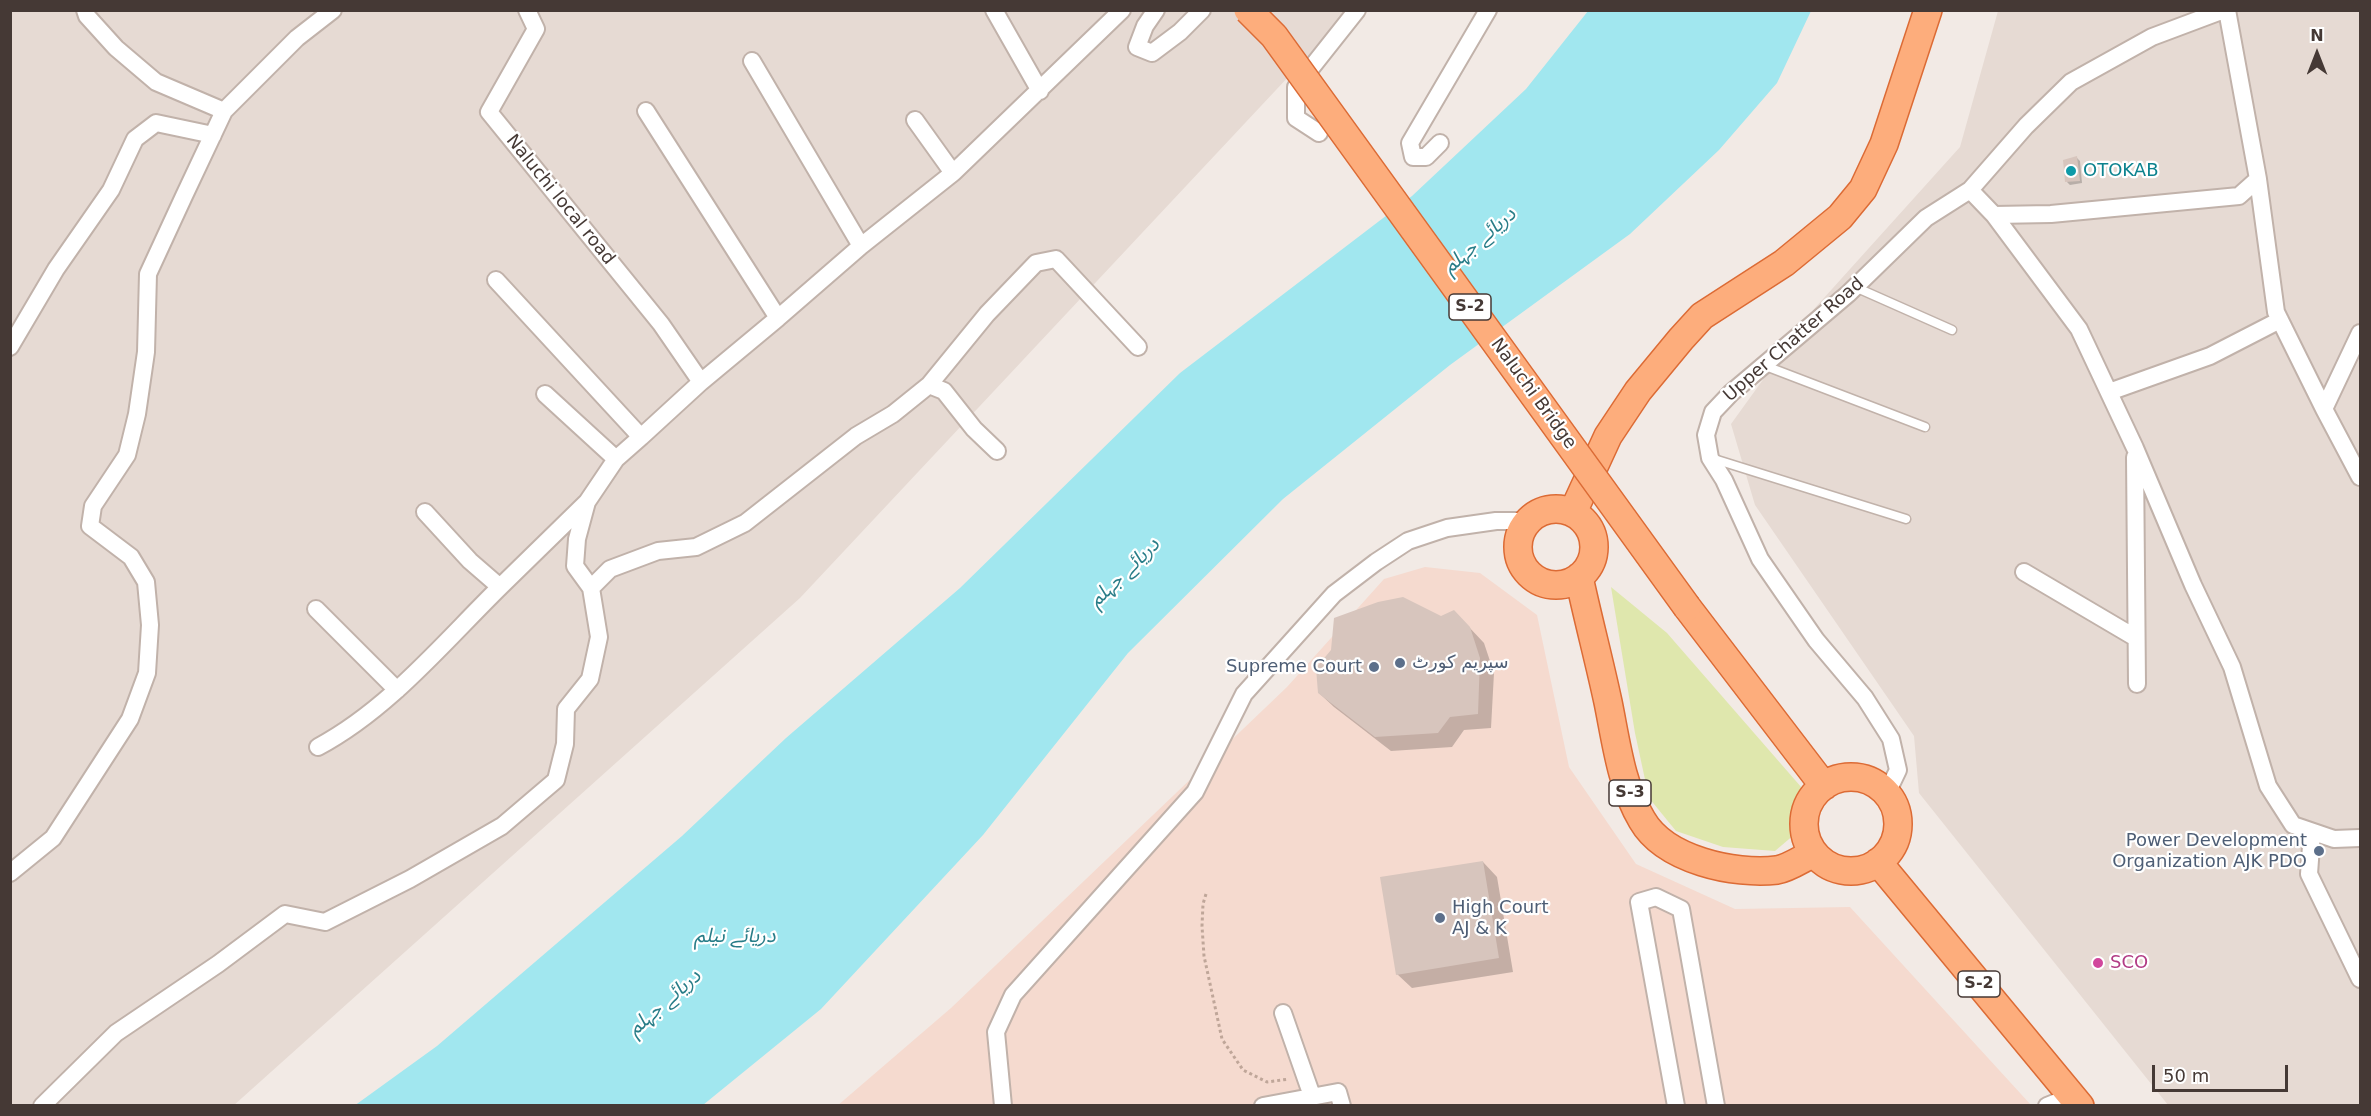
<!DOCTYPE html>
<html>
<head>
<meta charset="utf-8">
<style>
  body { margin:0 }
  #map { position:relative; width:2371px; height:1116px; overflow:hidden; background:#f2eae5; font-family:"DejaVu Sans",sans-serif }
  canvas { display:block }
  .frame { position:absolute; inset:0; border:12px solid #453935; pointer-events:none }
  .north { position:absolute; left:2287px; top:24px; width:60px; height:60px; -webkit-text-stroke:4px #fff; paint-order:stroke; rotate:0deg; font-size:16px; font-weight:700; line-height:24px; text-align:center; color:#453935 }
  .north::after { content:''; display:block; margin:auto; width:21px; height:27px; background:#453935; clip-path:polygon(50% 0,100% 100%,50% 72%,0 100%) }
  .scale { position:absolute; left:2152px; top:1065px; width:136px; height:27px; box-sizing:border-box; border:3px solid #453935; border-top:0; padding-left:8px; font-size:18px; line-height:21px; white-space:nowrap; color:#453935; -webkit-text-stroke:4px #fff; paint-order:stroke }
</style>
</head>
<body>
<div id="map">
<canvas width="2371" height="1116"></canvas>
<div class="frame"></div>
<div class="north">N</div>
<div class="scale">50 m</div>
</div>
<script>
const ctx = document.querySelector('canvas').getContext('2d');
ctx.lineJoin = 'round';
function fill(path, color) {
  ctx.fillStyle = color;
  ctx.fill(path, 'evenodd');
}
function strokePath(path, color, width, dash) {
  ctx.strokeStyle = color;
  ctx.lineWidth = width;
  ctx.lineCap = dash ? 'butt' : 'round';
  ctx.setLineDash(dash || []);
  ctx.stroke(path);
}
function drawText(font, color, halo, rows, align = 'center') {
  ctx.font = font + ' "DejaVu Sans","Noto Sans Arabic",sans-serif';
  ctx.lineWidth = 4.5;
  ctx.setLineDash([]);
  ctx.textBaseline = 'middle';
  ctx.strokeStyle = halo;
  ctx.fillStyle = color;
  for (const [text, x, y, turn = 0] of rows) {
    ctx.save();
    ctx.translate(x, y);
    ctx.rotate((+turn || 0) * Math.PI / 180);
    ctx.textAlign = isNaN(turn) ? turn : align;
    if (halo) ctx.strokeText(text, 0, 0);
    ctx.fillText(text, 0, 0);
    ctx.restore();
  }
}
fill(new Path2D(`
  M10 11H1350L800 598 233 1106 11 1105Z
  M1998 11H2360V1105H2168L1919 793 1914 736 1755 505 1731 424 1814 309 1960 147Z`), '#e6dad3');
fill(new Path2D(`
  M1425 567 1480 573 1537 615 1569 767 1636 864 1735 909 1850 907 2031 1105 837 1106 951 1008 1287 687 1384 579Z`), '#f5dacf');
fill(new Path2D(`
  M1611 587 1667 633 1822 811 1775 851 1723 847 1676 831 1649 798 1635 733Z`), '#dfe7ad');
fill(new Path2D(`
  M1588 11H1811L1777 83 1719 150 1630 234 1450 365 1283 499 1128 653 983 835 821 1009 703 1105 354 1106 437 1046 682 836 786 738 960 588 1180 373 1412 196 1526 89Z`), '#a1e7ef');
fill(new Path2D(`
  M2077 158 2080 161 2082 183 2070 185 2067 182Z
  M1441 618 1468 626 1484 643 1494 673 1491 728 1464 730 1452 747 1391 751 1334 707 1319 693Z
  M1483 862 1497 877 1513 972 1412 988 1397 974Z`), '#0003');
fill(new Path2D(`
  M2077 156 2080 181 2065 182 2063 160Z
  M1403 597 1441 616 1454 610 1470 627 1480 658 1478 714 1450 717 1438 733 1375 737 1318 693 1316 668 1331 650 1334 618 1378 602Z
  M1483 861 1499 958 1396 975 1380 877Z`), '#d7c5bd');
const service = new Path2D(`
  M1855 287 1952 330
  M1763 365 1925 427
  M1714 459 1906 519`);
const minor = new Path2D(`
  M85 10 87 16 116 48 156 82 224 111
  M527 10 536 29 489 112 661 324 701 382 778 318 646 111
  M994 10 1040 91
  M1156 10 1145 26 1137 47 1152 53 1180 32 1202 10
  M752 61 861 246 778 318
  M1319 133 1296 118V87L1357 10
  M1440 143 1426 157H1413L1410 143 1488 10
  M953 173 1122 10
  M2258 179 2276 312 2324 409
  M1970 190 1994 215 2079 329 2135 448 2193 585 2232 667 2268 786 2293 825 2334 839 2360 838
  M1994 215 2051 214 2239 196 2258 179 2227 10
  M861 246 953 173 915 120
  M496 280 641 437 701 382
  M2360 333 2324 409 2360 477
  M10 347 56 269 111 190 135 139 156 123 213 135
  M929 385 987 314 1036 263 1056 259 1138 347
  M2109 392 2210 356 2280 320
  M545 394 616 459 641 437
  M2135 457 2137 684
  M425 512 470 561 500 587 587 502
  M2024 572 2136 638
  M591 588 610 569 658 551 696 547 745 523 856 436 893 414 929 385 944 391 974 429 997 451
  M316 609 397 690
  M318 747C389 709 443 643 500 587
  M1887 793 1898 770 1891 739 1865 698 1816 640 1760 559 1724 480 1710 458 1706 435 1713 412 1731 393 1848 294 1926 218 1970 190 2026 126 2071 82 2152 37 2224 10
  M2312 832 2309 874 2360 979
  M10 873 53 838 130 719 147 673 150 625 146 582 131 557 90 526 93 506 127 455 137 414 146 352 148 274 184 196 224 111 297 38 333 10
  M1283 1013 1312 1096
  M42 1106 116 1033 218 964 285 914 325 922 410 879 502 826 556 780 565 744 566 709 590 679 599 637 591 588 575 566 577 539 587 502 616 459
  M1003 1106 996 1032 1013 995 1195 792 1244 694 1334 594 1376 562 1408 541 1447 528 1496 521H1528
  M1263 1106 1338 1092 1342 1106
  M1676 1106 1639 902 1656 897 1681 909 1716 1106
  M2047 1106 2072 1096`);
const trunk = new Path2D(`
  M1518 547a38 38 0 1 1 76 0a38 38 0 1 1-76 0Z
  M1573 512 1608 436 1638 391 1681 339 1702 316 1784 263 1840 217 1863 189 1884 144 1928 10
  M1579 577C1588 619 1599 660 1608 702 1616 741 1621 785 1642 820 1665 860 1734 875 1777 870 1789 868 1803 858 1814 853
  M1687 607 1824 786
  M1804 824a47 47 0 1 1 94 0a47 47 0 1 1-94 0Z
  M1878 862 2080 1106`);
strokePath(service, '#c1b2aa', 11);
strokePath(minor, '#c1b2aa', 20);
strokePath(trunk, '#dc6b35', 30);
strokePath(new Path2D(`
  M1206 894 1203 904 1202 926 1204 956 1222 1039 1243 1070 1267 1082 1289 1079`), '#bfa699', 3, [3, 3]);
strokePath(service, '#fff', 8);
strokePath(minor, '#fff', 16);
strokePath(trunk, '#fdad7c', 27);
const trunkBridge = new Path2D(`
  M1248 10 1274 36 1687 607`);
strokePath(trunkBridge, '#dc6b35', 30, []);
strokePath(trunkBridge, '#fdad7c', 27);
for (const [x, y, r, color] of [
  [2071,171,6,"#0f9aa8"],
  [1400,663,6,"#5c6f8a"],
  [1374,667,6,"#5c6f8a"],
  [2319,851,6,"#5c6f8a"],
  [1440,918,6,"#5c6f8a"],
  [2098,963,6,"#d1479c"]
]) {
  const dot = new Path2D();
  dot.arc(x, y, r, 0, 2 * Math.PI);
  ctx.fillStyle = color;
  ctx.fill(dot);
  strokePath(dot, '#fff', 2);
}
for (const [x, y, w] of [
  [1470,307,42],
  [1630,793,42],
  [1979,984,42]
]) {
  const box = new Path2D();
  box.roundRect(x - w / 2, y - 13, w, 26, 4.5);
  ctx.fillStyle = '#fff';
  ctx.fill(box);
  strokePath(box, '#453935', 1.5);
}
drawText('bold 16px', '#453935', null, [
  ["S-2",1470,307],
  ["S-3",1630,793],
  ["S-2",1979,984]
]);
drawText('18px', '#0d838f', '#fff', [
  ["OTOKAB",2083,171]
], 'left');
drawText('18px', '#453935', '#fff', [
  ["Naluchi local road",560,200,51],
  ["Upper Chatter Road",1794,340,-41],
  ["Naluchi Bridge",1533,394,54]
]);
drawText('18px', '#4e5e75', '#fff', [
  ["سپریم کورٹ",1412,663],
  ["Supreme Court",1362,667,"right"],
  ["Power Development",2307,841,"right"],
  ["Organization AJK PDO",2307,862,"right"],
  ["High Court",1452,908],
  ["AJ & K",1452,929]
], 'left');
drawText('18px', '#b23c85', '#fff', [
  ["SCO",2110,963]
], 'left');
drawText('italic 20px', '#287d88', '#fff', [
  ["دریائے جہلم",1480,241,-41],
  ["دریائے جہلم",1125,573,-44],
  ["دریائے نیلم",735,937],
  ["دریائے جہلم",665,1003,-41]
]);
</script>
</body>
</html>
